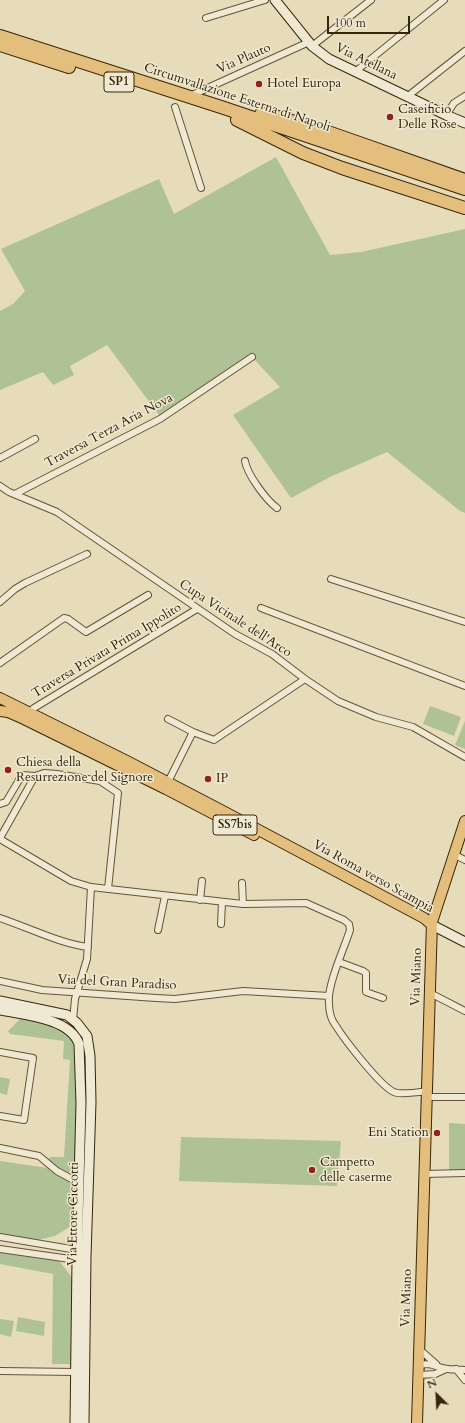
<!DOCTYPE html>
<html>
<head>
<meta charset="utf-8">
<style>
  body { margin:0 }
  #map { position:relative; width:465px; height:1423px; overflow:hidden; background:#e7dcba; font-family:Cardo,serif }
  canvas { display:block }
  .north { position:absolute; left:417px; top:1375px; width:40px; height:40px; -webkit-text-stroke:3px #efe8d2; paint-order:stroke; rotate:336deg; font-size:11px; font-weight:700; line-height:16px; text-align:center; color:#38260a }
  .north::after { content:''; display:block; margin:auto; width:14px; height:18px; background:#38260a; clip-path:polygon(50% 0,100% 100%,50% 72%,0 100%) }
  .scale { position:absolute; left:327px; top:16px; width:83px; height:18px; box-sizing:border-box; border:2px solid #38260a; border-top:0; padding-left:5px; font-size:12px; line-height:14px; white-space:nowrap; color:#38260a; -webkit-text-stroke:3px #efe8d2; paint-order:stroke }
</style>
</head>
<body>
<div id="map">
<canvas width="465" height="1423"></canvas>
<div class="north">N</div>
<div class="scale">100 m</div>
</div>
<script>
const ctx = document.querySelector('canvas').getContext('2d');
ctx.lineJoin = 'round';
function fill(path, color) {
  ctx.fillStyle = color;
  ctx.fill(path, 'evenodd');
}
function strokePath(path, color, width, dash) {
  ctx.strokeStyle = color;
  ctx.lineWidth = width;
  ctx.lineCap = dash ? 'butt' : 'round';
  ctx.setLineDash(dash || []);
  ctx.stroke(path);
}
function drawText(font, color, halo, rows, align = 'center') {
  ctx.font = font + ' Cardo,serif';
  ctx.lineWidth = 3;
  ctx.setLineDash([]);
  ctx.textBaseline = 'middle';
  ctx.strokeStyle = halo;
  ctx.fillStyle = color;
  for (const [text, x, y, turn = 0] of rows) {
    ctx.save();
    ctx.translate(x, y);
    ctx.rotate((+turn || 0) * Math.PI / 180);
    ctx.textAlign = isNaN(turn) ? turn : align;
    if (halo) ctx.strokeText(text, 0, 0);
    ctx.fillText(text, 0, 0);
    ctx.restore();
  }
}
fill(new Path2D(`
  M276 157 330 255 361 252 465 229V513L460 511 387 452 330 477 291 498 233 415 280 387 252 357 159 415 107 345 70 366 74 375 53 385 43 372 0 390V311L13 304 25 291 1 249 159 179 174 214Z
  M430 706 461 717 454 736 423 724Z
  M465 721V749L455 745Z
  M21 1018 60 1024 79 1044 76 1174C61 1173 58 1170 48 1159L50 1157H64L70 1060 63 1059 64 1041 10 1034 8 1031Z
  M0 1077 10 1079 7 1095 0 1093Z
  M449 1123 465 1124V1170L449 1171Z
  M181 1137 341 1141 337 1186 179 1181Z
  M0 1161 48 1168 72 1182 75 1193 74 1224 55 1236 38 1240 0 1234Z
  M0 1252 54 1259 60 1262 74 1280 72 1364H52L53 1274 0 1264Z
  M18 1317 45 1322 44 1336 16 1331Z
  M0 1319 14 1321 11 1337 0 1334Z`), '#afc295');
const street = new Path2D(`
  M206 18 265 0
  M312 46 371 0
  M356 71 444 0
  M190 96 309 42
  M408 96 465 51
  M175 107 201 188
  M446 115 454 103 465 96
  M0 458 35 439
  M245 461C247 474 266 500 277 508
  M0 486 9 492 57 512 235 634 272 654 305 679 338 701 376 717 413 727 465 757
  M15 494 160 419 252 357
  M331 579 465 622
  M0 602 15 589 25 583 87 554
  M261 608 465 686
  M0 663 64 618 68 619 86 632 148 595
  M28 713 34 708 197 609
  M168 719 193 732
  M35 776 44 773 57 774 100 781 118 793 108 889
  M168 782 193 732 214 740 305 679
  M0 804 6 802 22 775 35 776 0 838
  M0 839 71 881 91 887 243 904 306 903 344 920 349 924 350 930C344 949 327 985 329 1003 329 1011 331 1020 336 1026 344 1039 381 1087 394 1092 400 1095 420 1092 427 1091
  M453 854 465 860
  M242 883 243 904
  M200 900 202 881
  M0 918C27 927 61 944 88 947
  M221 924 222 902
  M158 930 165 896
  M339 962 363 971 366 973V992L383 998
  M0 981 42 990 156 998 175 999 243 991 329 996
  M430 993 465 1011
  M73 1020 75 999 87 959 91 887
  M0 1052 33 1058 24 1120 0 1116
  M427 1097H465
  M0 1148 39 1156 57 1171 79 1183
  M424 1174 465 1173
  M0 1237 77 1250
  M0 1249 77 1260
  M419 1349 436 1364
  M419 1365C433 1362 436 1368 448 1369 454 1370 459 1369 465 1370
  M456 1369 465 1380
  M0 1371 76 1372
  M419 1375 435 1374 446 1369`);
const secondary = new Path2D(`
  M275 0 312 46 329 59 446 115 465 123
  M432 925 465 942
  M0 1001 67 1015 77 1023 87 1036 90 1056 91 1102 86 1256 84 1423
  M0 1010C24 1015 70 1018 79 1044L81 1103 77 1260 75 1423`);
const primary = new Path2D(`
  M0 698 127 761 221 810 424 918 432 925
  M0 711 8 712 24 719 166 789 254 835
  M417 1423 432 922 465 821`);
const highway = new Path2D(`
  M0 36 221 107 465 189
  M0 45 69 67
  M261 114 278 117 328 132 465 180
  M237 120 303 153 342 168 465 208`);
strokePath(street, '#645436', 8);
strokePath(secondary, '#38260a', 11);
strokePath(primary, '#38260a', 12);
strokePath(highway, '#38260a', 14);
strokePath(street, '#efe8d2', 6);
strokePath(secondary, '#efe8d2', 9);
strokePath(primary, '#e4be7d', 10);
strokePath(highway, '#e4be7d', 12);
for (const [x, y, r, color] of [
  [259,84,4,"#8f2418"],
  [390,117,4,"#8f2418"],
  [8,770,4,"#8f2418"],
  [208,779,4,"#8f2418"],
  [437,1133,4,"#8f2418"],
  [312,1170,4,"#8f2418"]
]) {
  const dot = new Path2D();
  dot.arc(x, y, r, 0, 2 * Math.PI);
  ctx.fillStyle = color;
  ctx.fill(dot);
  strokePath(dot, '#efe8d2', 1.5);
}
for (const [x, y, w] of [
  [119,82,30],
  [235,825,44]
]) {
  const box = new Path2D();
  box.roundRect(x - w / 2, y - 10, w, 20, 3);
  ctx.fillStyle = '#efe8d2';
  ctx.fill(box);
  strokePath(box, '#38260a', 1);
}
drawText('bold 12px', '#38260a', null, [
  ["SP1",119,82],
  ["SS7bis",235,825]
]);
drawText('13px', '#38260a', '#efe8d2', [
  ["Via Plauto",244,59,-24],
  ["Via Atellana",366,62,26],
  ["Circumvallazione Esterna di Napoli",237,98,18],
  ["Traversa Terza Aria Nova",109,431,-28],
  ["Cupa Vicinale dell'Arco",235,619,33],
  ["Traversa Privata Prima Ippolito",107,651,-31],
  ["Via Roma verso Scampia",373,877,29],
  ["Via Miano",417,977,-88],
  ["Via del Gran Paradiso",117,983,3],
  ["Via Ettore Ciccotti",74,1214,-89],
  ["Via Miano",407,1298,-88]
]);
drawText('13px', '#38260a', '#efe8d2', [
  ["Hotel Europa",267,84],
  ["Caseificio",398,110],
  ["Delle Rose",398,125],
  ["Chiesa della",16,763],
  ["Resurrezione del Signore",16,778],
  ["IP",216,779],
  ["Eni Station",429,1133,"right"],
  ["Campetto",320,1163],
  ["delle caserme",320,1178]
], 'left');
</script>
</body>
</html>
